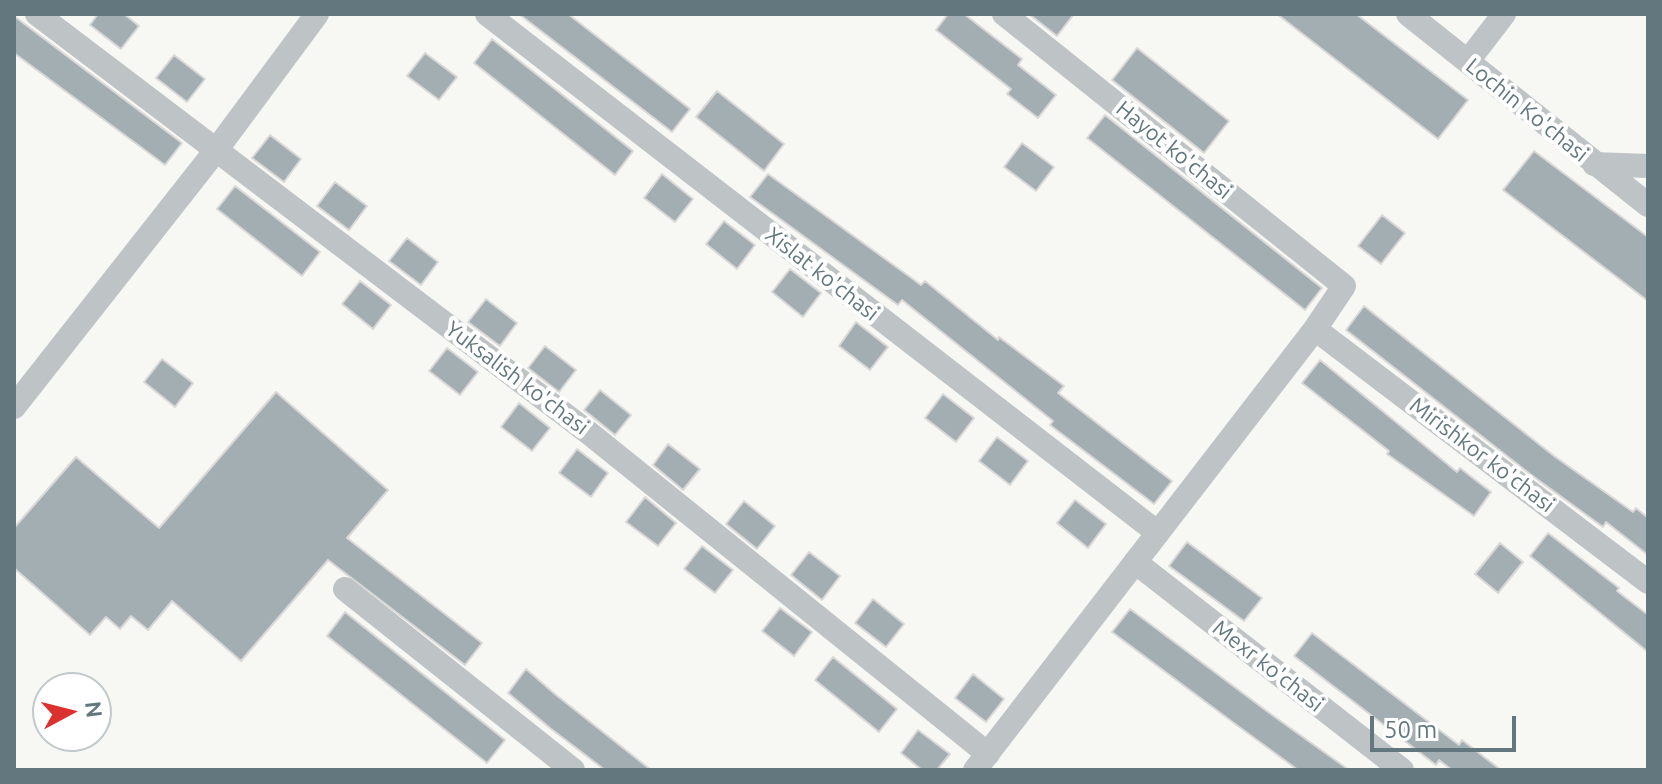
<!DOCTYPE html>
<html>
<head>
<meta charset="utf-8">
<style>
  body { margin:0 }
  #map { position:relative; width:1662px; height:784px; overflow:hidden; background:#f7f7f4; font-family:Ubuntu,sans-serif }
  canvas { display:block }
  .frame { position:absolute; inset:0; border:16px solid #63787e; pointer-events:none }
  .north { position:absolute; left:32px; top:672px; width:80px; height:80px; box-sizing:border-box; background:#fff; border:2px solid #c1c9cb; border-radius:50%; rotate:83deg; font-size:22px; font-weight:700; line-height:32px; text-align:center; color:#63787e }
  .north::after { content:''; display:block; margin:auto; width:28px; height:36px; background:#dc322f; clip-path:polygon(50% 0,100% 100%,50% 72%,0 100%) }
  .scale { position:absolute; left:1370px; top:716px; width:146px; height:36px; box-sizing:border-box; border:4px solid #63787e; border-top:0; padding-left:10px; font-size:24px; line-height:28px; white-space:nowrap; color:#63787e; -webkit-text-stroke:6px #fff; paint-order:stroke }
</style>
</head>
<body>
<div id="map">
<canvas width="1662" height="784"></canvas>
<div class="frame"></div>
<div class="north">N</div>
<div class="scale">50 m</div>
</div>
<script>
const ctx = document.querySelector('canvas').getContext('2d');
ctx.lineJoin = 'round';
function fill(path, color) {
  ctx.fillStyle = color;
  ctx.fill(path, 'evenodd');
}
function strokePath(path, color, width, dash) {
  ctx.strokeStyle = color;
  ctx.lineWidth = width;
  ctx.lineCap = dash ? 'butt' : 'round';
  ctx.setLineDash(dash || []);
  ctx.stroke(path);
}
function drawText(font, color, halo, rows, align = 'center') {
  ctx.font = font + ' Ubuntu,sans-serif';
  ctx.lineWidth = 8;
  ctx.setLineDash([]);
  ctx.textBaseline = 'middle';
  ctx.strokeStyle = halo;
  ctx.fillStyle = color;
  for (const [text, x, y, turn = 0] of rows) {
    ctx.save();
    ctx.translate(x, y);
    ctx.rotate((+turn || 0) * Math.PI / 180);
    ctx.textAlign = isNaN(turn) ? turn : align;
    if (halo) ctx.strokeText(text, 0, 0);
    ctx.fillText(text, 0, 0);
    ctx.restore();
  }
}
const building = new Path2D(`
  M98 14H124L139 26 121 49 90 25Z
  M519 14H568L690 109 672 132Z
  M948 14H964L1022 59 1018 65 1056 95 1038 118 1007 94 1011 89 936 30Z
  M1029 14H1074L1057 36Z
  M1277 14H1356L1468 100 1438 139Z
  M14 16 182 143 165 165 14 53Z
  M492 39 633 151 615 175 474 63Z
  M1137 48 1229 121 1204 153 1112 80Z
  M425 53 457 77 439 100 407 76Z
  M174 55 205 79 187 102 156 78Z
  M717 91 784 144 764 171 696 117Z
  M1105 115 1322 288 1305 310 1087 138Z
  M270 135 301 159 284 182 252 158Z
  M1022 143 1054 167 1036 191 1004 167Z
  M1534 151 1648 237V301L1503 190Z
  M662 174 693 199 675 222 644 198Z
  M768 174 921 285 925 281 998 340 999 337 1064 386 1058 393 1172 481 1154 504 1050 425 1053 421 902 300 898 305 750 197Z
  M335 182 367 206 349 230 317 206Z
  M235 186 320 252 302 276 217 209Z
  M1382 215 1405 233 1381 264 1358 246Z
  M724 221 755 245 737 269 706 244Z
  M407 238 438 262 421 285 389 261Z
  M790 269 821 293 803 317 772 292Z
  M360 281 391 305 373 329 342 304Z
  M486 299 517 323 500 346 468 322Z
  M1364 306 1554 456 1633 512 1636 508 1648 518V555L1606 522 1603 527 1530 474 1346 330Z
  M856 322 888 347 870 370 839 346Z
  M545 346 576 370 559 392 528 368Z
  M447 348 478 372 460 395 429 371Z
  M162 359 193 383 175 407 144 382Z
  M1320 360 1457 472 1460 468 1491 492 1474 516 1387 454 1389 451 1302 383Z
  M600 390 631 415 615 435 584 410Z
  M276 392 388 490 347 538 482 643 465 665 328 560 241 661 172 601 148 630 131 616 120 629 106 617 90 635 14 568V528L76 457 159 528Z
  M943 394 974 418 956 442 925 418Z
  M519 403 550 428 532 451 501 427Z
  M997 437 1028 461 1010 485 979 461Z
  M668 444 700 469 683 490 653 465Z
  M577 449 608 473 591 497 559 473Z
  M645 497 676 523 658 546 626 522Z
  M1075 500 1106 524 1088 548 1057 523Z
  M744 501 775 526 757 549 726 524Z
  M1548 533 1619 588 1617 591 1648 615V652L1530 556Z
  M1187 542 1262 598 1244 621 1169 566Z
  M1500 543 1523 562 1498 593 1475 574Z
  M702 546 733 570 715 593 684 569Z
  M809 552 840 576 822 600 791 575Z
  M873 599 904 624 886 647 855 623Z
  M780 608 812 632 794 656 762 631Z
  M1130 609 1272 715 1349 770H1298L1238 726 1112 632Z
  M345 612 505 740 487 763 327 636Z
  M1312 633 1459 745 1462 740 1501 770H1452L1439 760 1436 765 1294 656Z
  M833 657 897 709 879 732 815 680Z
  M526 669 556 695 651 770H605L550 728 508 693Z
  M973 674 1004 699 986 722 955 698Z
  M918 730 950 754 937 770H922L901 753Z`);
fill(building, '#a3aeb2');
strokePath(building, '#d9d8d7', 2);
strokePath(new Path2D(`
  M37 14 589 433 988 754
  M487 14 1158 533
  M1408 14 1648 205
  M1468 61 1504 14
  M1594 164 1648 166
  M1315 329 1648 582
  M14 407 217 149 317 14
  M1135 562 1402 770
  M345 589 573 770
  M975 770 1315 329 1344 286 1004 14`), '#bec4c6', 24);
drawText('22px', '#63787e', '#fff', [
  ["Lochin Ko'chasi",1527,110,39],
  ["Hayot ko'chasi",1174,150,39],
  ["Xislat ko'chasi",822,274,38],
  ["Yuksalish ko'chasi",517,378,37],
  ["Mirishkor ko'chasi",1482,455,37],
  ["Mexr ko'chasi",1268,666,38]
]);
</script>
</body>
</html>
